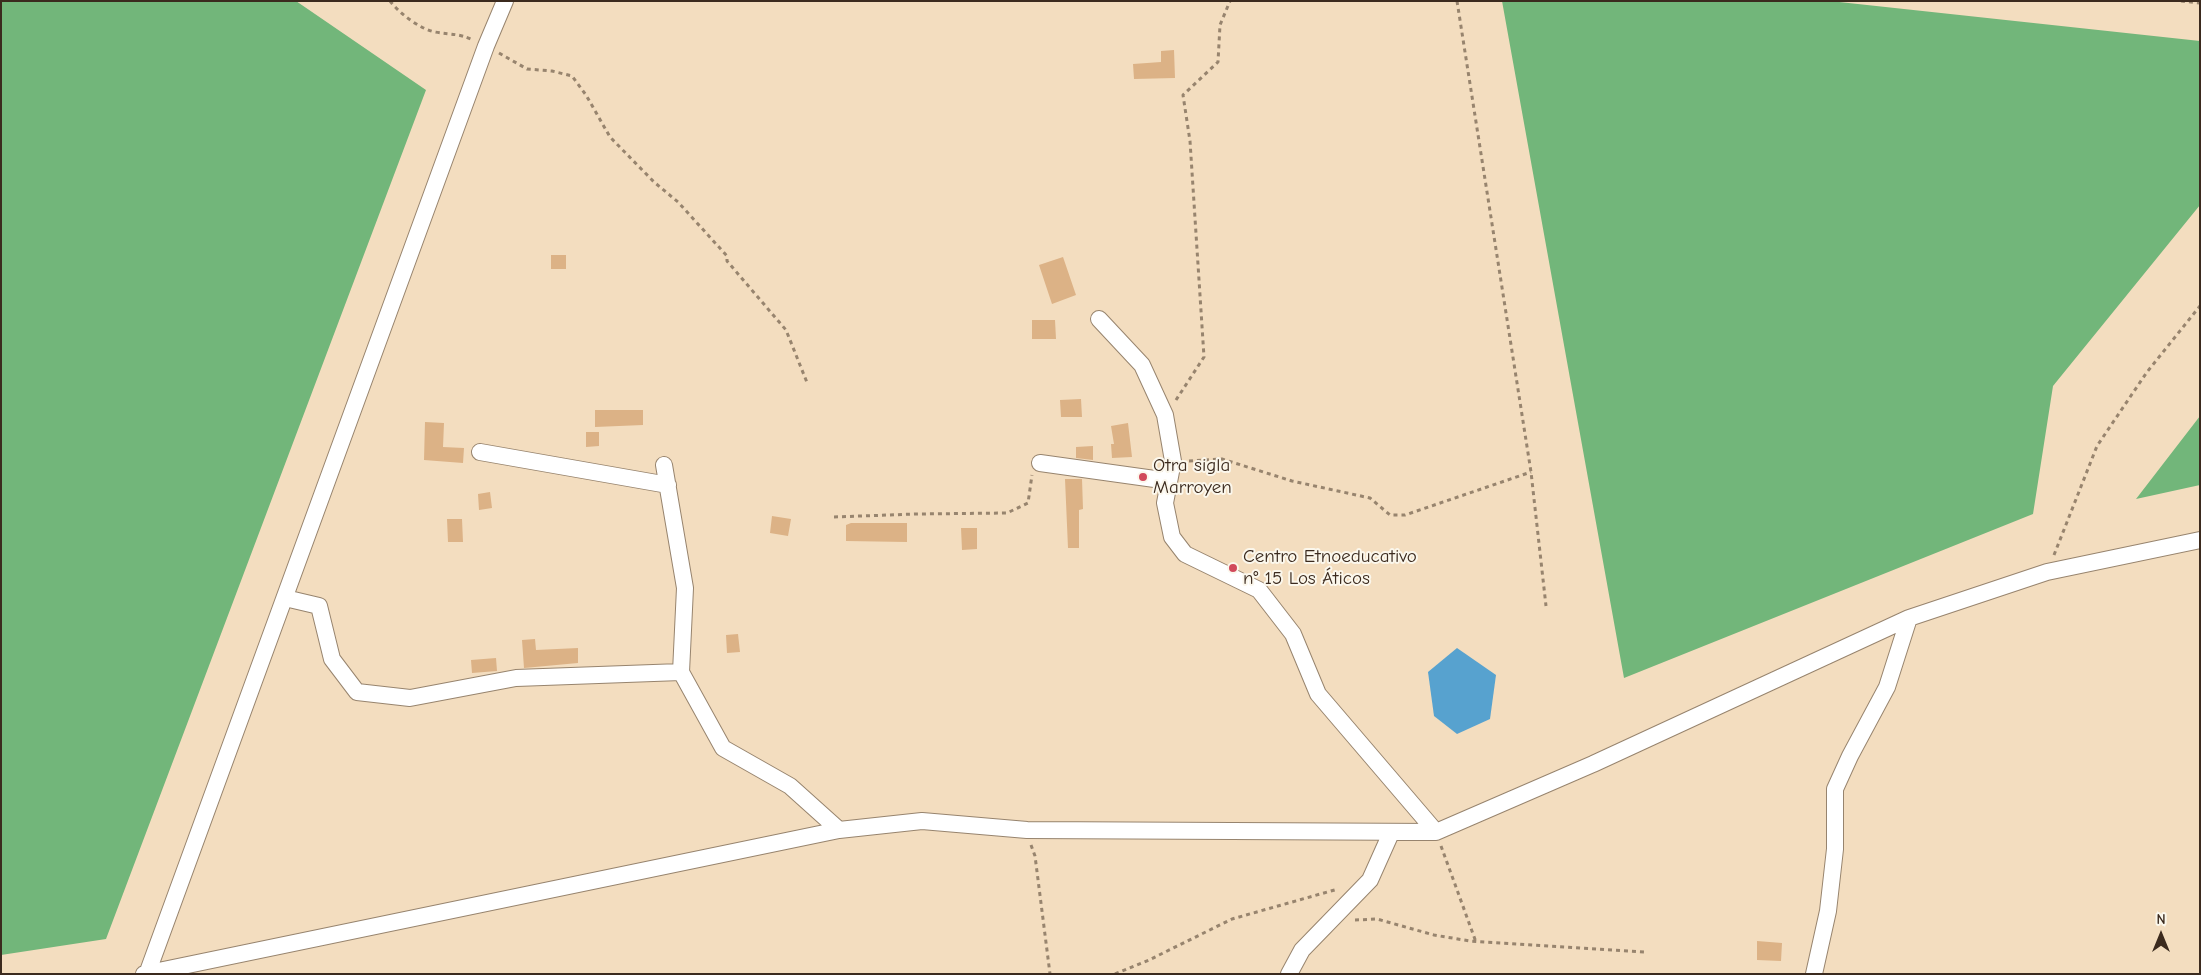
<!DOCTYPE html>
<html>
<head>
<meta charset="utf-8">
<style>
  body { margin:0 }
  #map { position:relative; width:2201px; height:975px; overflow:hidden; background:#f3ddbf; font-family:"Comic Neue",sans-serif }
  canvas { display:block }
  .frame { position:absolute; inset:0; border:2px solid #3b2a1e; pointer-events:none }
  .north { position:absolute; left:2136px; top:910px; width:50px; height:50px; -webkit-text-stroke:4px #fbf7ec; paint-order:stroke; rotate:0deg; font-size:14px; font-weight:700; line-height:20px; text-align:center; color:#3b2a1e }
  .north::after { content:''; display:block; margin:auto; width:18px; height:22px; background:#3b2a1e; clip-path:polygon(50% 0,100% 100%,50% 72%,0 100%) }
</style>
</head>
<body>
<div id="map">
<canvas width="2201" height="975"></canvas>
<div class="frame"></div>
<div class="north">N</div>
</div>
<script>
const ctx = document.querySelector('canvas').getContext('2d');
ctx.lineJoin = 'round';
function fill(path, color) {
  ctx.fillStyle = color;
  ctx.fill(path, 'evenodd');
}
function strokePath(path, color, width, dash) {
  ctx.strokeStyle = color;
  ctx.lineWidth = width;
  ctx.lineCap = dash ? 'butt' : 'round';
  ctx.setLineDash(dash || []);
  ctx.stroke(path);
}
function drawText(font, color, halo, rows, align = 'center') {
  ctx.font = font + ' "Comic Neue",sans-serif';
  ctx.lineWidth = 4;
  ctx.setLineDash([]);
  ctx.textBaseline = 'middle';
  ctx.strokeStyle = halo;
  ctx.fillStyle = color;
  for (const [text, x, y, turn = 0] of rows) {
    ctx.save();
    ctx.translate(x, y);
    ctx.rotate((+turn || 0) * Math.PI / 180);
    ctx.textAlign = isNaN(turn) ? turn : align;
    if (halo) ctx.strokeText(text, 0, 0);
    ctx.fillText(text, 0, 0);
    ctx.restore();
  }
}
fill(new Path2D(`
  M1 1H296L426 90 106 939 1 955Z
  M1502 1H1830L2200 41V205L2053 386 2033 514 1624 678Z
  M2200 416V485L2136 499Z`), '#72b67a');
fill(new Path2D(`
  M1457 648 1496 675 1490 719 1457 734 1434 716 1428 672Z`), '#57a2cf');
fill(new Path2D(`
  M1174 50 1175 78 1134 79 1133 64 1161 62V51Z
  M551 255H566V269H551Z
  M1063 257 1076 295 1052 304 1039 265Z
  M1032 320H1055L1056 339H1032Z
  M1081 399 1082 417H1061L1060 400Z
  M595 410H643V425L595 427Z
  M425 422 444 423 443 447 464 448 463 463 424 460Z
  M1128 423 1132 457 1112 458 1111 444H1114L1111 426Z
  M586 432H599V446L586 447Z
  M1093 446V460L1076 458V447Z
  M1065 479H1082L1083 509 1079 510V548H1068Z
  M490 492 492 508 479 510 478 494Z
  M772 516 791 519 788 536 770 533Z
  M447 519H462L463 542H448Z
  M851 523H907V542L846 541V525Z
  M961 528H977V549L962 550Z
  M738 634 740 652 727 653 726 635Z
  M535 639 536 650 578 648V663L524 668 522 640Z
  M496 658 497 671 472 673 471 660Z
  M1757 941 1782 943 1781 961 1757 960Z`), '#dcb286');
const minor = new Path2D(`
  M1099 319 1142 365 1165 415 1173 461 1165 503 1172 537 1185 554 1259 590 1293 634 1318 694 1436 832
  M480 452 668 485
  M1040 463 1169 481
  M664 465 685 588 681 672 723 748 790 786 839 830
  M285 598 319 606 332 659 357 692 410 698 516 678 681 672
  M144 974 839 830 922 821 1027 830 1436 832 1593 764 1909 618 2047 572 2200 540
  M147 974 486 46 505 1
  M1289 974 1302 950 1370 880 1391 833
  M1814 974 1828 911 1835 849V789L1850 756 1887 687 1909 618`);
strokePath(minor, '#97846e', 18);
strokePath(new Path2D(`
  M390 1C400 14 420 29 435 32 451 35 458 33 473 40
  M1457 1 1531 472 1546 606
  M2181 1 2200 3
  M499 53 527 69 552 71 572 76 586 95 610 137 654 182 678 202 727 256V261L786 330 808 385
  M1176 400 1204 357 1190 141 1183 95 1218 62 1220 25 1230 1
  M1189 461 1222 459 1292 481 1370 498 1390 515H1405L1531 472
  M834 517 916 514 1007 513 1028 503 1032 475
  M2054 555 2097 446 2147 372 2200 306
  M1031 845 1035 856 1050 974
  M1441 846 1476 942
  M1355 920 1377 919 1434 935 1470 941 1645 952
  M1115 974 1149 960 1232 919 1338 889`), '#97846e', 3, [4, 4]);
strokePath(minor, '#fff', 16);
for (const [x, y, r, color] of [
  [1143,477,5,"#d1495b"],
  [1233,568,5,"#d1495b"]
]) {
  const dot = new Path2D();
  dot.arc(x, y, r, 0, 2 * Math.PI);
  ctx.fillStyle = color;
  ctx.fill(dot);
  strokePath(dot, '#fbf7ec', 2);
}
drawText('19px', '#3b2a1e', '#fbf7ec', [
  ["Otra sigla",1153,466],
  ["Marroyen",1153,488],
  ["Centro Etnoeducativo",1243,557],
  ["n° 15 Los Áticos",1243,579]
], 'left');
</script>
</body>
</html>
